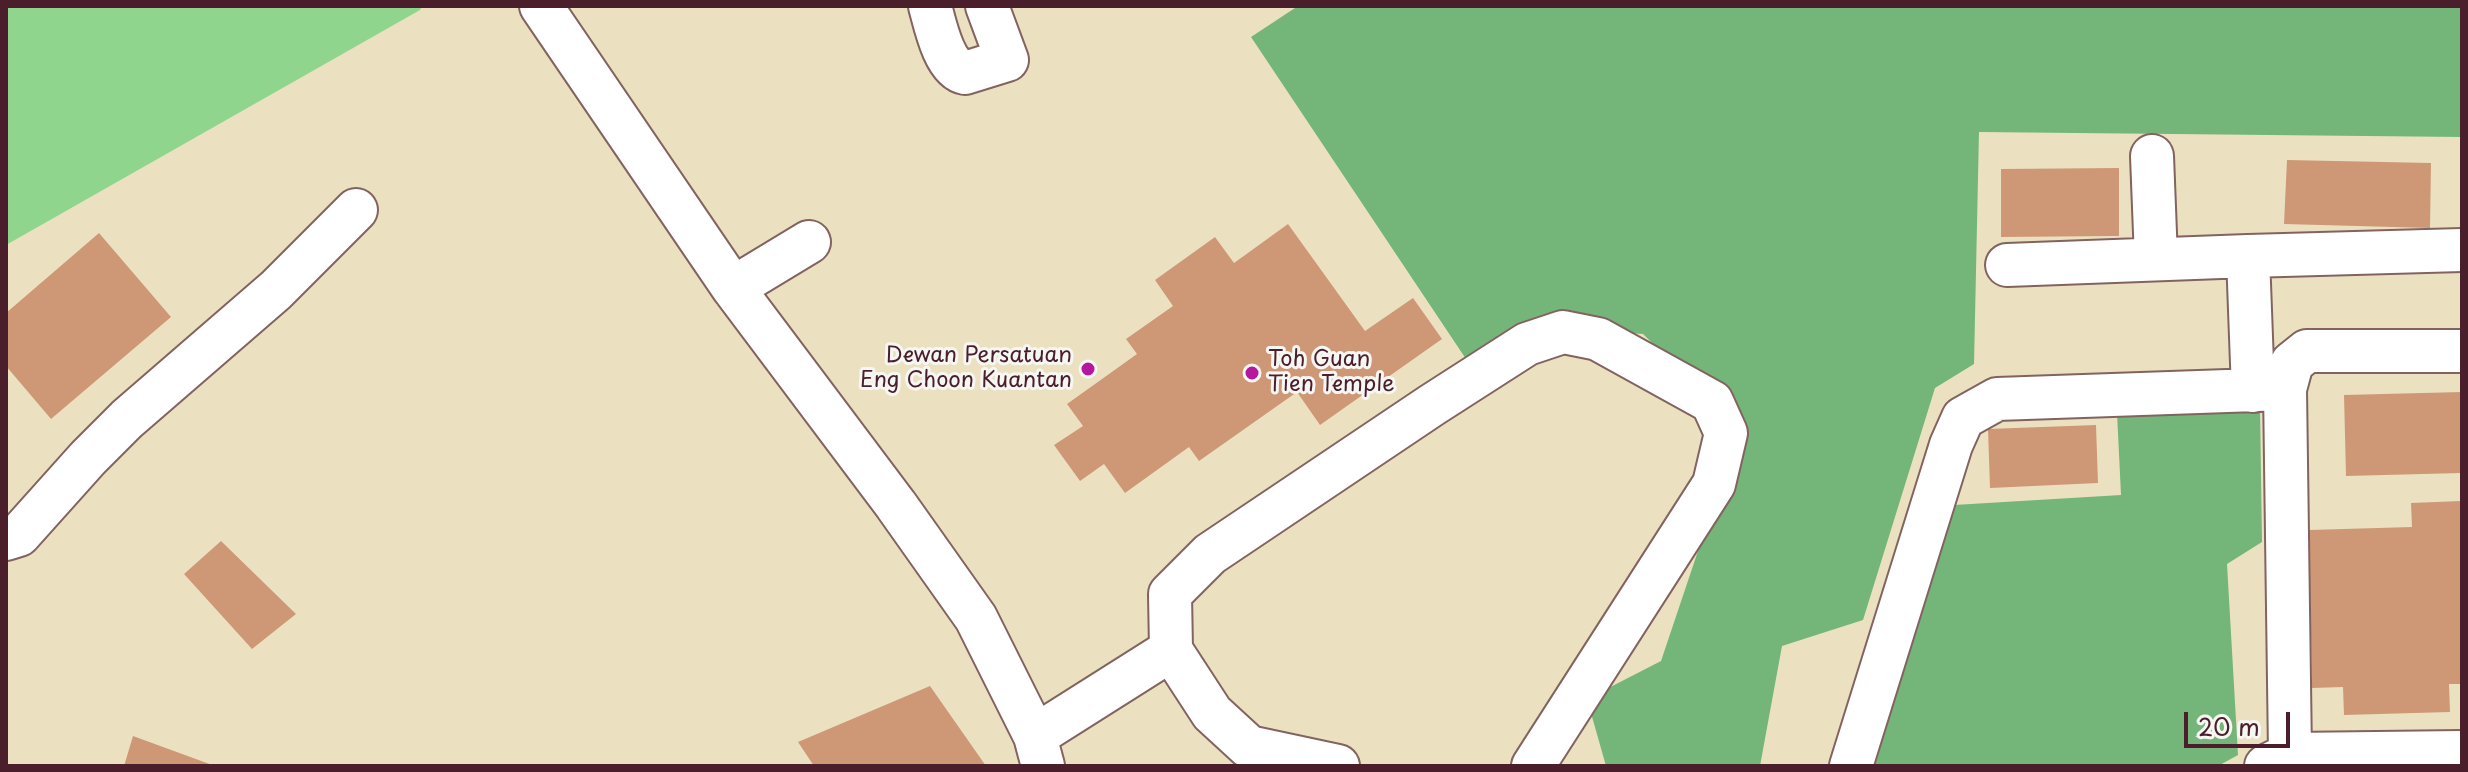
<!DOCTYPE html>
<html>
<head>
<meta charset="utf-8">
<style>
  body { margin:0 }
  #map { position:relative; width:2468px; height:772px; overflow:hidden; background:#ebe1c1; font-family:"Playpen Sans",sans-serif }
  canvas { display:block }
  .frame { position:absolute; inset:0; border:8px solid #4a1f2b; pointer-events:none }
  .scale { position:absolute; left:2184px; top:712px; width:106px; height:36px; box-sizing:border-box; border:4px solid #4a1f2b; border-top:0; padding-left:10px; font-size:24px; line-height:28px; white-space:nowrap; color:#4a1f2b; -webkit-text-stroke:6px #f6f6f2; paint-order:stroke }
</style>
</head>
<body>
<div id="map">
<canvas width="2468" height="772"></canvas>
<div class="frame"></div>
<div class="scale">20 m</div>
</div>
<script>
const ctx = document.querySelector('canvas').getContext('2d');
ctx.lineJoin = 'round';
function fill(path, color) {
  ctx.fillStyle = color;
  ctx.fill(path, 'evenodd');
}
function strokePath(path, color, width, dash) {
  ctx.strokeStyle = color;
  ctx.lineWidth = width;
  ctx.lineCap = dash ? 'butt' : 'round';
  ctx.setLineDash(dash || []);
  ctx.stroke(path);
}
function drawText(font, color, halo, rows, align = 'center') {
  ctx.font = font + ' "Playpen Sans",sans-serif';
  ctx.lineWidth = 6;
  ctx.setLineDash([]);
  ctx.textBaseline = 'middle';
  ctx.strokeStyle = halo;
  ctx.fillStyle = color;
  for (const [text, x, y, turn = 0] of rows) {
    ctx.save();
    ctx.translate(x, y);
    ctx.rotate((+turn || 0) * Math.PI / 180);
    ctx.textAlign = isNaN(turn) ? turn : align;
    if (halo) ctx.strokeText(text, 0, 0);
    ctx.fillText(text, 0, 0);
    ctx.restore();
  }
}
fill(new Path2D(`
  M6 6H422L420 10 6 245Z`), '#90d58e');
fill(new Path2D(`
  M1298 6H2462V137L1979 132 1974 364 1935 388 1863 620 1782 646 1760 766H1606L1587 699 1661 661 1739 429 1643 334 1546 328 1466 359 1251 37Z
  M2260 406 2262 542 2227 564 2238 755 2218 766H1869L1954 505 2121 495 2117 413Z`), '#74b679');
fill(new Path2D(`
  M2287 160 2431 163 2430 228 2284 224Z
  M2119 168V236L2001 237V169Z
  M1288 224 1365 331 1413 298 1442 339 1320 425 1297 392 1199 461 1189 447 1125 493 1104 464 1080 481 1054 445 1083 426 1067 404 1137 354 1126 339 1173 306 1155 280 1215 237 1234 263Z
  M99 233 171 317 51 419 6 366V313Z
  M2462 392V473L2346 476 2344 395Z
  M2096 425 2098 483 1990 488 1988 429Z
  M2461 501 2462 684H2449L2450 712 2344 715 2343 687 2312 688 2309 530 2412 527 2411 503Z
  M221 541 296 614 252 649 184 574Z
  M930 686 986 766H814L798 742Z
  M133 736 215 766H124Z`), '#ce9876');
const minor = new Path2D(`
  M541 6 733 288 896 505 976 618 1035 736 1043 766
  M930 6C935 24 944 69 965 73L1007 60 987 6
  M2152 156 2156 259
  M2248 256 2462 250
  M2007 265 2248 256 2253 391
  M733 288 809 242
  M6 539 19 535 88 458 127 419 276 290 356 210
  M1035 736 1171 650
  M2290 754 2462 752
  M1338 766 1249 747 1212 713 1171 650 1170 594 1210 554 1432 405 1527 344 1563 332 1598 339 1712 402 1726 433 1714 484 1533 766
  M1851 766 1951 445 1963 418 1997 399 2285 389
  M2266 766 2290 754 2285 389 2292 363 2307 351H2462`);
strokePath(minor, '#826360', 46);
strokePath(minor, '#fff', 42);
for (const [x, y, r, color] of [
  [1088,369,8,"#b5179e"],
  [1252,373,8,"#b5179e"]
]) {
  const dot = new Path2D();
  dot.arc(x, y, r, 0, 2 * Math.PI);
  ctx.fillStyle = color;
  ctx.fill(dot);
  strokePath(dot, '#f6f6f2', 3);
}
drawText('22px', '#4a1f2b', '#f6f6f2', [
  ["Dewan Persatuan",1072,356],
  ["Eng Choon Kuantan",1072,381],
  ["Toh Guan",1268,360,"left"],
  ["Tien Temple",1268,385,"left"]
], 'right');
</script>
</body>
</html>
